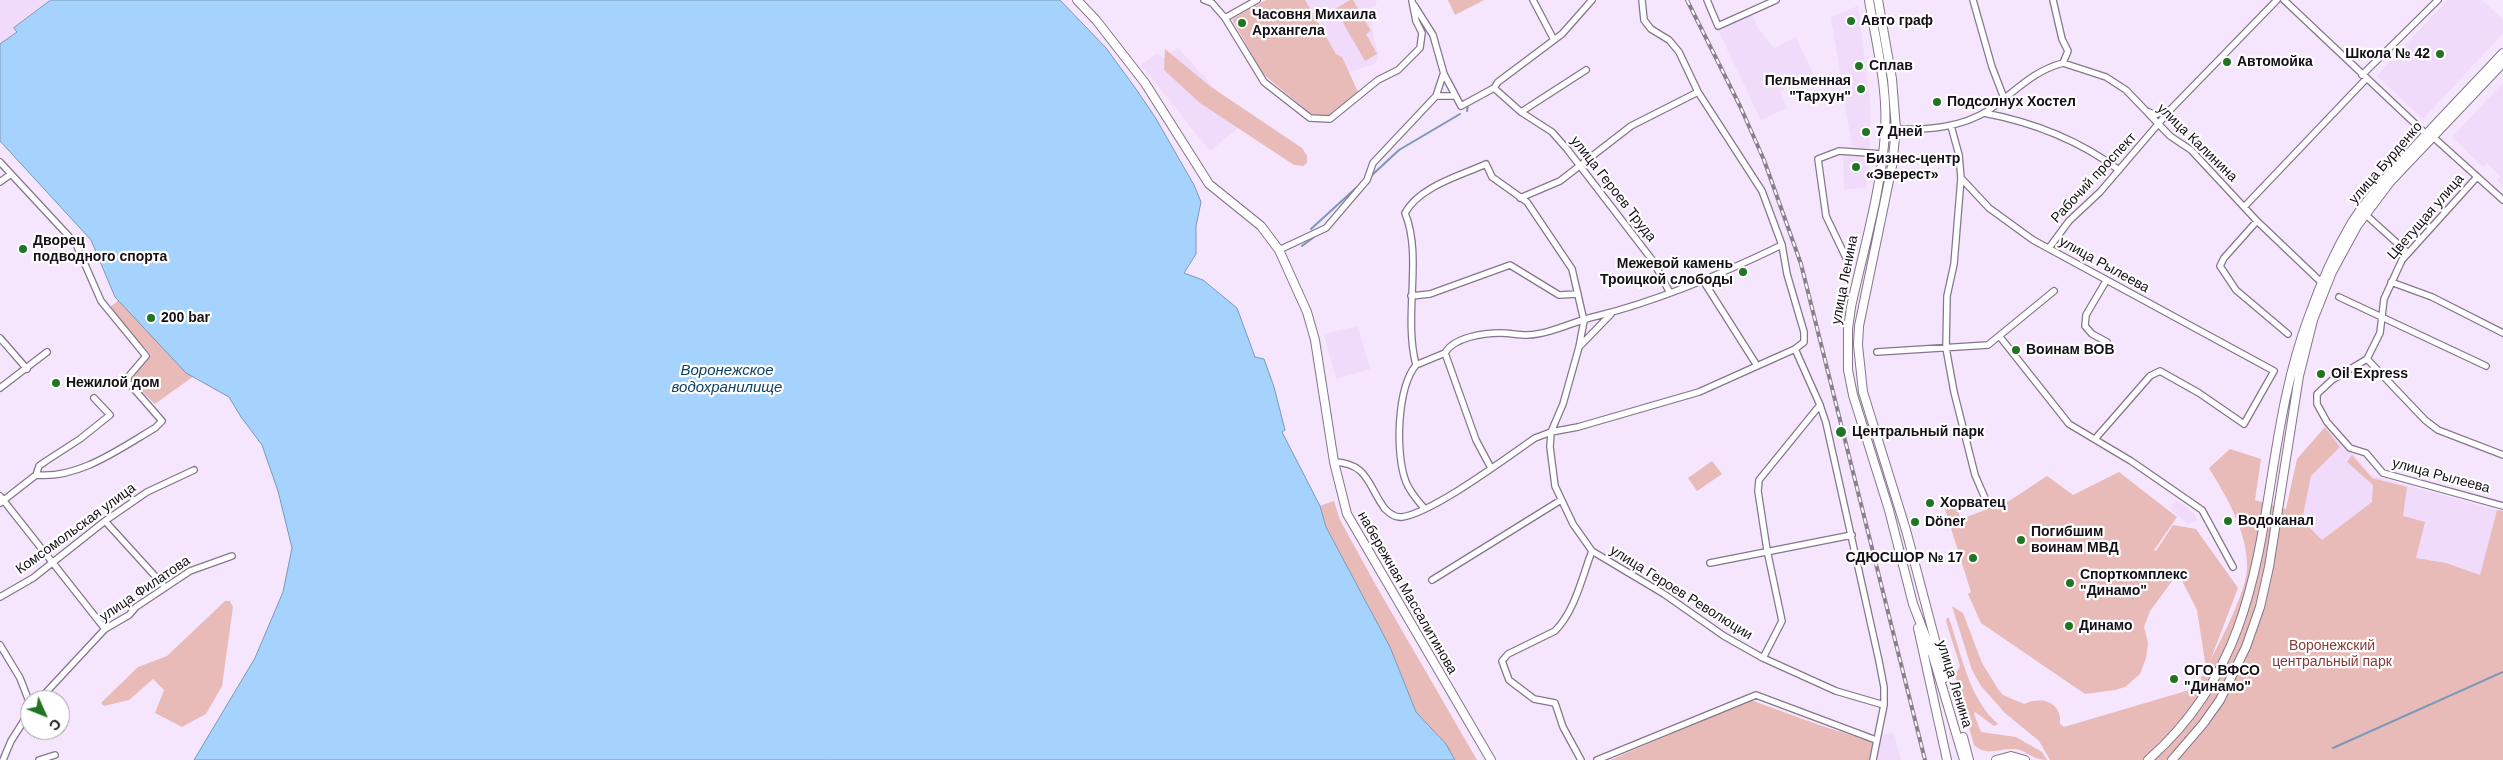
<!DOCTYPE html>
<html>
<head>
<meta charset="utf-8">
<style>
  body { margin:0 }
  #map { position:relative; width:2503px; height:760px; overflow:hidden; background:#f5e5fd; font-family:Arial,sans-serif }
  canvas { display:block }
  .north { position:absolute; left:20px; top:690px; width:50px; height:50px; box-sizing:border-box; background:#fff; border:1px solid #a19fa2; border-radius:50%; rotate:134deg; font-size:14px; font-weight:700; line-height:20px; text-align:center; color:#150f17 }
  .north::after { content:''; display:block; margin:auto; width:18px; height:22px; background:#1f7522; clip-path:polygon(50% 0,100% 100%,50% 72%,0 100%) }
</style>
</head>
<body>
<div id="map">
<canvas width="2503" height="760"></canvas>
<div class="north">С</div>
</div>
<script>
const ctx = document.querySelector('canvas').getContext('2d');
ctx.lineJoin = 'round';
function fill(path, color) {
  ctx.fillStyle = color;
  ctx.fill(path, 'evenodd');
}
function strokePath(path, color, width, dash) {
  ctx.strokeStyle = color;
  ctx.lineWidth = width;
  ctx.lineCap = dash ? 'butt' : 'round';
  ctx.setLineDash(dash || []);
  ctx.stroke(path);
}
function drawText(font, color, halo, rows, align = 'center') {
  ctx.font = font + ' Arial,sans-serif';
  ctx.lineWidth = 4.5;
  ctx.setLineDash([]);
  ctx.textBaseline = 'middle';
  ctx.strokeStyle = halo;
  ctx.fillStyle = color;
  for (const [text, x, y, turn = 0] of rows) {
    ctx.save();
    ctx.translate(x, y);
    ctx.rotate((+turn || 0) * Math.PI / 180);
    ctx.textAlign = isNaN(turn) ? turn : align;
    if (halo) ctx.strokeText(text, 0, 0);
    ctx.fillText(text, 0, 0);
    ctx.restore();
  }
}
fill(new Path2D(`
  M0 0H51L26 19 31 25 0 48Z
  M1305 0H1377L1375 6 1370 7 1374 40 1378 52 1376 63 1348 73 1342 57 1336 54Z
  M2447 0H2482L2503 20V33L2423 119 2377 76Z
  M1858 6 1870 102V160L1866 188 1844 189 1843 157 1852 146 1831 17Z
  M1752 15 1758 28 1774 48 1796 37 1814 76 1780 91 1787 108 1761 120 1718 30Z
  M1178 48 1245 122 1210 151 1141 65 1157 53 1163 58Z
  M2503 83V186L2497 180 2500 176 2487 163 2483 167 2452 137Z
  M1358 326 1370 369 1336 379 1324 334Z
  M2330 428 2373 476 2497 510 2480 575 2325 544 2292 510 2303 457Z
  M2177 500 2194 514 2197 520 2188 524 2169 508Z
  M1894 733 1901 760H1875L1879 735Z`), '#f0dbfa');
fill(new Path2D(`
  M1266 0H1305L1336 54 1342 57 1358 92 1333 116 1311 114 1263 74 1232 19Z
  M1350 0H1353L1371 31 1366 34 1377 54 1365 61 1335 9Z
  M1448 0H1484L1455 15Z
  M1165 49 1211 87 1302 148 1307 156V163L1303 166 1294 165 1200 103 1164 70Z
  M120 299 198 373 155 404 131 381 130 377 151 355 109 308Z
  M2325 427 2340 447 2311 476 2302 520 2322 540 2372 502 2373 485 2347 462 2352 455 2372 478 2407 487 2403 516 2425 522 2416 558 2446 563 2480 575 2497 510 2503 511V760H2050L2039 741 2005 713 1981 686 1972 670 1952 606 1963 613 1982 663 1998 689 2003 695 2024 704C2042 696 2062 702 2060 724L2064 727 2196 688 2206 668 2197 610 2178 573 2150 611 2144 627 2148 643 2146 658 2140 674 2125 687 2115 690 2085 694 1981 623 1968 594 1971 592 1944 506 1955 502 1961 519 2009 501 2047 476 2073 495 2119 472 2177 517 2154 550 2156 551 2173 525 2196 529 2238 588 2210 661C2221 640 2247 590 2247 568 2248 532 2227 498 2209 468L2230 449 2261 459 2255 500 2286 509 2297 459Z
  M1712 461 1722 474 1697 491 1688 478Z
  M1334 501 1340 520 1374 582 1477 760H1455L1446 744 1416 712 1390 647 1326 527 1320 506Z
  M225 601H230L233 607 222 686 206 714 182 727 155 713 164 690 153 679 129 700 104 706 101 703 138 667 167 656Z
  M1947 618H1949C1961 653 1969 699 1998 724L1994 726 1975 712 1974 714 1981 732 2016 737 2042 752 2047 760C2031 760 2026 749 2013 749 1998 748 1987 757 1974 745L1955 676 1960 666 1946 621Z
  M1751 700 1819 725 1873 742 1869 760H1610Z`), '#e9bbb8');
const water = new Path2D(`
  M51 0H1060L1106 48 1136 89 1155 117 1194 185 1201 202 1196 226V254L1184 273 1203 280 1237 308 1255 357 1264 359 1274 387 1285 430 1282 432 1320 506 1326 527 1390 647 1416 712 1446 744 1455 760H194L255 658 283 592 292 548 278 491 262 445 241 417 229 397 186 373 115 297 91 240 0 141V44L17 32 14 28Z`);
fill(water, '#a5d3fd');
strokePath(water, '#7a98b8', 1);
strokePath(new Path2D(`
  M1467 111 1468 105
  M1371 176 1399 150 1460 114
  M1311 229 1357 187
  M1302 246 1314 237
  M2333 748 2503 672`), '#7a98b8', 2);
const minor = new Path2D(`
  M1204 0 1212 3 1225 18 1264 82 1310 118 1330 119 1378 80 1398 70 1420 48 1422 33 1416 21 1412 1
  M1533 0 1554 40
  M1707 0 1718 26 1776 0
  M1973 0 1992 67 2004 98
  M2284 0 2426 134 2432 136 2503 200
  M1414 5 1433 35 1444 74 1461 106 1494 88 1498 82 1562 34 1592 0
  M1225 18 1257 0
  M2063 63 2106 77 2126 90 2170 136 2191 150 2257 221 2322 283
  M2362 75 2438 0
  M1494 88 1521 112 1552 132 1567 149 1653 261 1670 293
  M1436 96 1443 75
  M1521 112 1586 70
  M2149 112 2155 115 2171 109 2277 0
  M1984 113C2032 122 2080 141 2119 170
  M1951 126 1959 155 1961 178 1954 264 1947 296 1946 348 1954 392 1975 475 1988 505
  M1896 129C1927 130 1961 128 1989 110 2014 93 2032 71 2063 63L2068 51 2062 39 2053 0
  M0 162 76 244 101 301 146 356 128 377V382L162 421 155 428C119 449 79 479 36 475
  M1961 178 1989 208 2033 240 2274 371 2244 424 2199 393 2160 371 2150 376 2095 439
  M0 182 11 174
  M1520 198 1560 181 1631 126 1698 92
  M2245 206 2366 79
  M2365 214 2408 253
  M2257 221 2224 258 2220 266 2236 290 2288 334
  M2049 248 2069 221 2100 192 2171 109
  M1279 250 1326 228 1367 180 1373 163 1436 96H1454
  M1849 264 1826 216 1818 159 1839 151 1883 154
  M2106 281 2086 315 2085 326 2092 334 2107 342
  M1704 282 1756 364
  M2391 282 2432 297 2503 333
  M1411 296 1430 294 1510 265 1559 295 1578 294
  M2339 297 2486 366
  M2000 337 2069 424 2131 461 2202 510 2233 567
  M0 338 27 369
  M1580 346 1611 314
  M1795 349 1820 405 1826 423 1879 661 1884 687V705L1873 760
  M1877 352 1988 345 2054 291
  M1445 353 1476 440 1491 468
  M2367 359 2332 380 2317 394V404L2327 422 2350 448 2366 453 2383 473 2503 506
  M2367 359 2380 333 2384 299 2402 260 2477 177
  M2367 359 2425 420 2438 430 2503 455
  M1416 365 1445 353C1454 337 1484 333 1501 333 1509 333 1518 335 1527 335 1551 334 1574 321 1597 316 1661 300 1722 274 1782 245
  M0 388 47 352
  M1334 462C1368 463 1368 486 1385 509 1390 514 1395 518 1402 517 1434 512 1506 458 1535 438L1551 432 1578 427 1699 392 1795 349 1804 342V332L1787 274 1782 245 1762 191 1698 92 1679 52 1669 40 1651 29 1644 20 1642 0
  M0 496 105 629
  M0 503 36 475 39 466 46 461 80 439 110 415 94 398
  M1424 508C1417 500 1410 492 1406 482 1395 454 1397 388 1416 365 1403 315 1423 257 1405 213 1420 186 1460 176 1486 164L1492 177 1527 202 1572 269 1584 321 1579 347 1563 404 1551 432 1550 447 1555 486 1573 524 1592 551 1664 594 1724 636 1763 658 1836 691 1884 705
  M105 521 165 587
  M1710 563 1852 535
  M1432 580 1561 500
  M0 597 33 578 105 521 147 492 194 470
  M0 645 20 678 30 704
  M1763 658 1782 621 1767 550 1758 491 1759 480 1820 405
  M39 700 105 629 129 615 136 607 190 571 232 556
  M3 760 11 741 30 711
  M39 760 55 755
  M1581 760 1563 727 1555 703 1534 699 1509 680 1502 661 1508 654 1555 631C1575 611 1582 577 1592 551
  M1597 760 1756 695 1876 740`);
const major = new Path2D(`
  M1077 0 1096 20 1145 83 1209 184 1261 226 1279 250 1307 312 1315 340 1334 462 1347 514 1491 760
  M1869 0C1876 43 1888 88 1885 132 1882 187 1863 252 1851 307L1848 329V370L1853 395 1889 510 1913 604 1933 656 1964 760
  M1878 0 1892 79 1896 129 1892 166 1859 326 1858 345 1863 392 1906 530 1945 678
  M1918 628 1947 760
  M1963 737 1969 760
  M1996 760 2011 756 2025 760
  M2148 760C2288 637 2250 473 2309 316 2320 285 2334 253 2351 224 2367 198 2387 176 2408 154 2439 120 2471 87 2503 53
  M2172 760 2203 724 2220 700 2246 647 2260 607 2269 567 2299 376 2313 320 2332 272 2357 226 2390 182 2503 63`);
strokePath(minor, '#84768c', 8);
strokePath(major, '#84768c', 10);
strokePath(minor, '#fff', 5.5);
strokePath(major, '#fff', 8);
const rail = new Path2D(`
  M1687 0 1740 106 1764 160 1801 264 1925 760`);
strokePath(rail, '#897e8e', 4);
strokePath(rail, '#fff', 2, [5.5]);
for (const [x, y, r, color] of [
  [1851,21,5,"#1f7522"],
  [1242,23,5,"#1f7522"],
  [2440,54,5,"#1f7522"],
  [2227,62,5,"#1f7522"],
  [1859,66,5,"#1f7522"],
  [1861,89,5,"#1f7522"],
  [1937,102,5,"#1f7522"],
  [1866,132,5,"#1f7522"],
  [1856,167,5,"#1f7522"],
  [23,249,5,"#1f7522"],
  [1743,272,5,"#1f7522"],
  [151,318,5,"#1f7522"],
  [2016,350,5,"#1f7522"],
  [2321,374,5,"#1f7522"],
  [56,383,5,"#1f7522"],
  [1841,432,6,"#1f7522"],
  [1930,503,5,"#1f7522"],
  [2228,521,5,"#1f7522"],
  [1915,522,5,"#1f7522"],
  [2021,540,5,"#1f7522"],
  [1973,558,5,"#1f7522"],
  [2070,583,5,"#1f7522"],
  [2069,626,5,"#1f7522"],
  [2174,679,5,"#1f7522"]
]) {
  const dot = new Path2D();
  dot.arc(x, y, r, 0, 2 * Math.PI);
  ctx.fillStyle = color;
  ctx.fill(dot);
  strokePath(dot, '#fff', 2);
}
drawText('bold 14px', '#150f17', '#fff', [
  ["Часовня Михаила",1252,15],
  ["Архангела",1252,31],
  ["Авто граф",1861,21],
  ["Школа № 42",2430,54,"right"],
  ["Автомойка",2237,62],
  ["Сплав",1869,66],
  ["Пельменная",1851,81,"right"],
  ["\"Тархун\"",1851,97,"right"],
  ["Подсолнух Хостел",1947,102],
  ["7 Дней",1876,132],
  ["Бизнес-центр",1866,159],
  ["«Эверест»",1866,175],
  ["Дворец",33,241],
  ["подводного спорта",33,257],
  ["Межевой камень",1733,264,"right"],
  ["Троицкой слободы",1733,280,"right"],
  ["200 bar",161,318],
  ["Воинам ВОВ",2026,350],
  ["Oil Express",2331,374],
  ["Нежилой дом",66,383],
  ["Центральный парк",1852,432],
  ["Хорватец",1940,503],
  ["Водоканал",2238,521],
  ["Döner",1925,522],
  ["Погибшим",2031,532],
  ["воинам МВД",2031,548],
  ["СДЮСШОР № 17",1963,558,"right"],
  ["Спорткомплекс",2080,575],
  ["\"Динамо\"",2080,591],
  ["Динамо",2079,626],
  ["ОГО ВФСО",2184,671],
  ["\"Динамо\"",2184,687]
], 'left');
drawText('14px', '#150f17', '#fff', [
  ["улица Калинина",2197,143,44],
  ["улица Бурденко",2386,163,-49],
  ["Рабочий проспект",2094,178,-47],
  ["улица Героев Труда",1613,189,52],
  ["Цветущая улица",2426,217,-49],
  ["улица Рылеева",2104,265,29],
  ["улица Ленина",1845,280,-79],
  ["улица Рылеева",2441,476,15],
  ["Комсомольская улица",76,529,-36],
  ["улица Филатова",145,589,-34],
  ["набережная Массалитинова",1407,593,60],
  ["улица Героев Революции",1681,593,32],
  ["улица Ленина",1954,684,73]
]);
drawText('14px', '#863a39', '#fff', [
  ["Воронежский",2332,646],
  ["центральный парк",2332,662]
]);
drawText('italic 15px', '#0c4167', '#fff', [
  ["Воронежское",727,371],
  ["водохранилище",727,388]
]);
</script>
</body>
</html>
